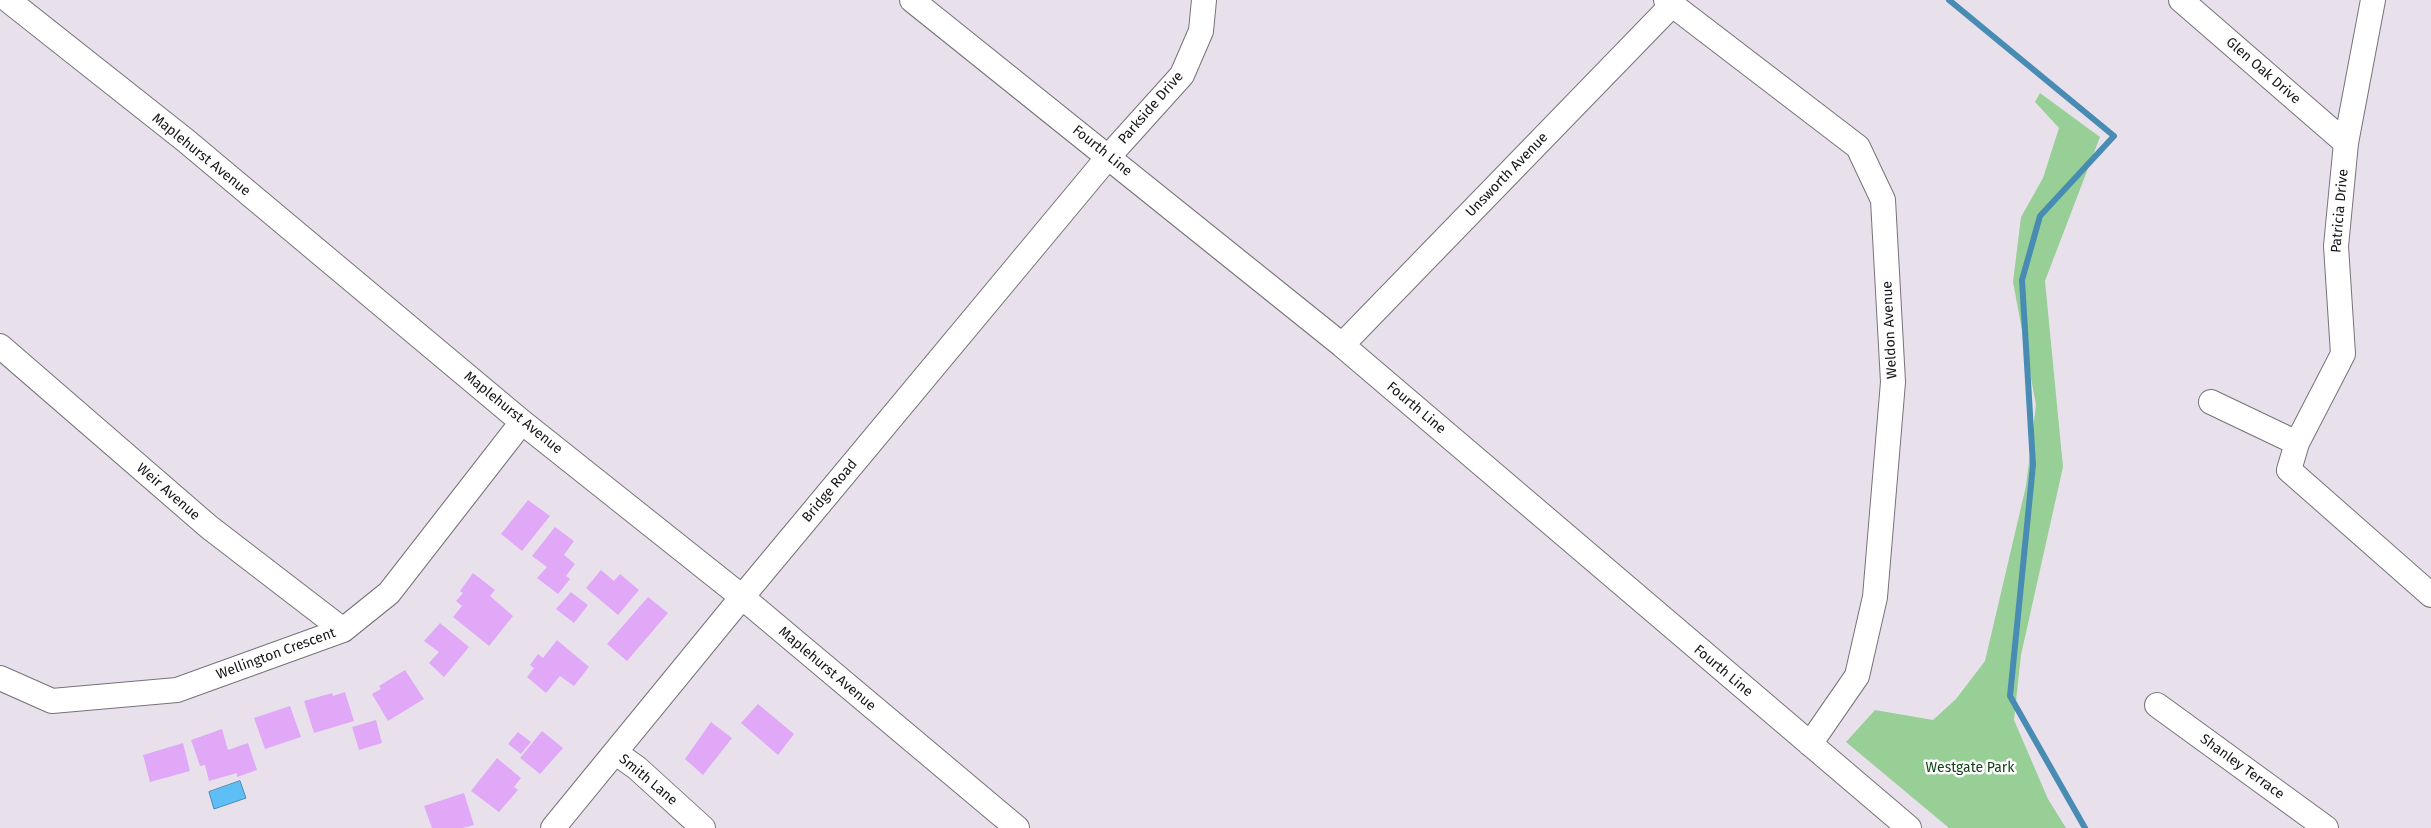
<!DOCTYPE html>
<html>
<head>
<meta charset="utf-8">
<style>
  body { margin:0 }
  canvas { display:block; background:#e8e1ec }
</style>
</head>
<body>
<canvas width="2431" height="828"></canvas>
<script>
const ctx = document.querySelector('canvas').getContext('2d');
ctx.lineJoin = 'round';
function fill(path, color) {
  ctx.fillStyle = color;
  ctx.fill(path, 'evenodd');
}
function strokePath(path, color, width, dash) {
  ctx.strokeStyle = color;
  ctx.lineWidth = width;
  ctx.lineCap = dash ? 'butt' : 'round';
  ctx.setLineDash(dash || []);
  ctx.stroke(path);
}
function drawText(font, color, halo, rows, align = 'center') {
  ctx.font = font + ' "Fira Sans",sans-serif';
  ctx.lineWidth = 5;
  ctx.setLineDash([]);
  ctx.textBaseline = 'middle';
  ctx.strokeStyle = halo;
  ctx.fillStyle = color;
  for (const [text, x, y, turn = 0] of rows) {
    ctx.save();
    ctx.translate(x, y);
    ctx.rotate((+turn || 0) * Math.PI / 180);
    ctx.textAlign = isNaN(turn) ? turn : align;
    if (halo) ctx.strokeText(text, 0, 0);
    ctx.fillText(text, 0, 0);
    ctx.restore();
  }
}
fill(new Path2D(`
  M2040 93 2100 137 2045 281 2063 467 2021 655 2014 720 2048 799 2066 828H1949L1846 742 1875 710 1933 720 1956 699 1985 661 2026 486 2036 405 2013 282 2021 217 2043 178 2059 128 2035 102Z`), '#98cf97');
const water = new Path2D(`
  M240 781 246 798 214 809 209 792Z`);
fill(water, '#5ebff7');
strokePath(water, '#488cb4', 1);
strokePath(new Path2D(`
  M1949 0 2114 136 2040 216 2022 280 2033 465 2010 696 2085 828`), '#488cb4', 6);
fill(new Path2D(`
  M528 500 550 516 522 551 501 534Z
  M555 527 574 541 564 555 575 564 566 576 570 579 558 594 537 578 547 567 532 556Z
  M601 570 614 581 620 574 639 590 618 615 586 588Z
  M473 573 495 590 490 596 513 616 489 646 453 617 462 606 456 601 463 593 460 591Z
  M571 592 588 605 574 623 556 609Z
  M648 597 668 613 627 661 607 644Z
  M440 623 469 647 444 677 429 663 439 652 424 641Z
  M557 640 589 667 574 686 560 676 546 693 527 677 534 668 530 665 538 654 543 658Z
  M405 670 424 699 388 721 372 694 381 689 379 686Z
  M345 692 354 721 314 733 304 701 332 693 333 696Z
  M758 704 794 734 778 755 741 723Z
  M290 706 301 737 265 749 254 718Z
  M376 720 382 743 359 750 352 727Z
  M711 722 732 738 703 775 685 759Z
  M222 729 228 750 248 743 257 770 237 777V773L209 781 205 765 200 766 191 740Z
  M542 731 563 748 540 774 520 758Z
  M518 732 531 742 521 754 508 744Z
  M183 743 190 771 150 782 143 755Z
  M497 758 521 778 514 787 518 790 499 812 471 791Z
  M464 793 474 825 463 828H432L424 806Z`), '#e0a8f6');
const minor = new Path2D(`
  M8 0 185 140 522 422 742 597 1017 828
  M912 0 1342 345 1909 828
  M1666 0 1858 147 1883 200 1893 382 1875 597 1857 676 1810 744
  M2181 0 2346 143
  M2373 0 2346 143 2336 246 2343 354 2297 443 2289 470 2431 595
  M1342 345 1672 5
  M0 346 209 527 343 630
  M2211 402 2297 443
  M0 678 52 701 177 690 343 630 389 593 522 422
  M2157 705 2326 828
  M616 753 637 768 703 828
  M553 828 742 597 1109 156 1182 75 1201 31 1204 0`);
strokePath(minor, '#78717b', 26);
strokePath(minor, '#fff', 24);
drawText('14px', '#161417', '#fff', [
  ["Glen Oak Drive",2263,71,41],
  ["Parkside Drive",1151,108,-49],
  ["Fourth Line",1102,151,39],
  ["Maplehurst Avenue",201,155,39],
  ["Unsworth Avenue",1507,175,-46],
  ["Patricia Drive",2340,211,-85],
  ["Weldon Avenue",1890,330,-93],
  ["Fourth Line",1416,408,40],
  ["Maplehurst Avenue",513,413,39],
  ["Bridge Road",830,491,-50],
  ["Weir Avenue",168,492,41],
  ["Wellington Crescent",276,654,-20],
  ["Maplehurst Avenue",827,669,40],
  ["Fourth Line",1723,671,40],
  ["Shanley Terrace",2242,767,36],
  ["Smith Lane",648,780,40]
]);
drawText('14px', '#124315', '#fff', [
  ["Westgate Park",1970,768]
]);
</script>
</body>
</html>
